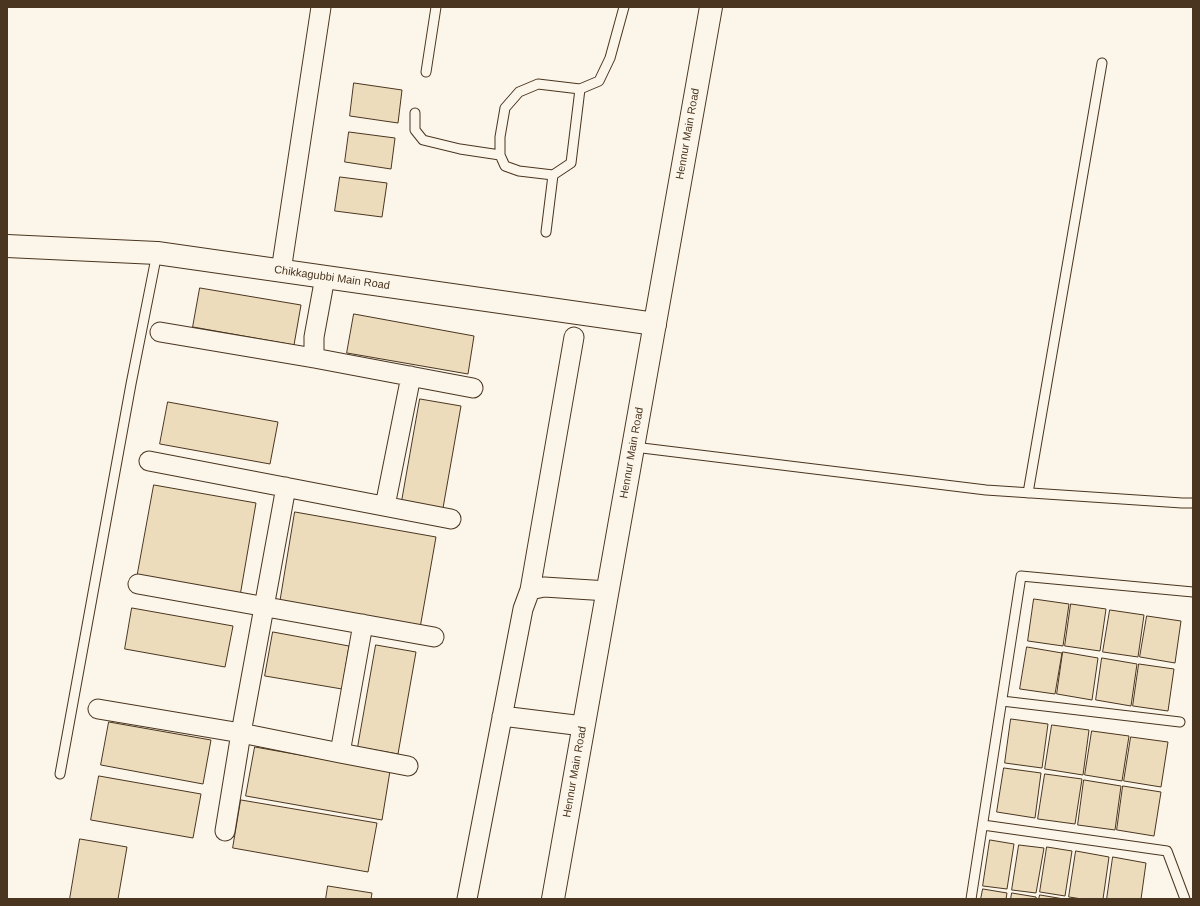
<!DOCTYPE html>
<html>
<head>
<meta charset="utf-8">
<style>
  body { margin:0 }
  #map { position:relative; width:1200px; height:906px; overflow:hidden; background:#fbf6e9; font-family:Helvetica,sans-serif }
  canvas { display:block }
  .frame { position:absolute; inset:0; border:8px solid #4a3520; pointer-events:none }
</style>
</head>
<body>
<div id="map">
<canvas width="1200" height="906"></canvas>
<div class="frame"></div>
</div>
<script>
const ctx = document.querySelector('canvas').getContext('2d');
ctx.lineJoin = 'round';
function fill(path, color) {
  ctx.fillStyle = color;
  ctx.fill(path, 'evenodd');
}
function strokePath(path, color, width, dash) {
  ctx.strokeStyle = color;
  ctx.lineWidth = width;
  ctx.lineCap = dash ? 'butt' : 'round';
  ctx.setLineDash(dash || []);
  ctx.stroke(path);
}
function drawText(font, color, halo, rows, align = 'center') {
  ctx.font = font + ' Helvetica,sans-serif';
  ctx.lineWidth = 3;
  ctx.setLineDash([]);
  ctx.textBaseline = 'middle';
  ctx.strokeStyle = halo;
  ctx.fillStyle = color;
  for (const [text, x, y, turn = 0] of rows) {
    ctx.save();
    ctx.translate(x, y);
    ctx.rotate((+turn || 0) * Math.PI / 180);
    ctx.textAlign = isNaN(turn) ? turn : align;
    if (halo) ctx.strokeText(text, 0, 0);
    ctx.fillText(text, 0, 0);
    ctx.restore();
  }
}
const building = new Path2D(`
  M354 83 402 90 398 123 350 116Z
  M349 132 395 138 391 169 345 162Z
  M340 177 387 183 382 217 335 211Z
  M200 288 301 305 294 345 193 327Z
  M354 314 474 336 468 374 347 353Z
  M420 399 461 406 443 508 402 501Z
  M168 402 278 422 270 464 160 444Z
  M154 485 256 503 240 596 137 578Z
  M295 512 436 537 420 628 280 603Z
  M1034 599 1069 604 1063 646 1028 641Z
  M1071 604 1106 609 1100 651 1065 646Z
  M132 608 233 626 225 667 125 649Z
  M1110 610 1144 615 1138 657 1103 652Z
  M1147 616 1181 621 1175 663 1140 657Z
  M273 632 349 646 342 689 265 676Z
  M376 645 416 652 398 754 358 747Z
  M1027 647 1062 653 1055 694 1020 689Z
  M1063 652 1098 658 1092 700 1057 694Z
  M1102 658 1137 664 1131 706 1096 700Z
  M1139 664 1174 669 1168 711 1133 706Z
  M1011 719 1048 724 1042 768 1005 763Z
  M109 722 211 740 203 784 101 765Z
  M1052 725 1089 730 1083 775 1045 769Z
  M1092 731 1129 736 1122 781 1085 775Z
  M1131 737 1168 742 1161 787 1124 781Z
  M255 747 390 771 382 820 246 796Z
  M1004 768 1041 773 1035 818 997 812Z
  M1045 774 1082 779 1075 824 1038 819Z
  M99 776 201 794 193 838 91 820Z
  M1084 780 1121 786 1115 830 1078 825Z
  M1123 786 1161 792 1154 836 1117 830Z
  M241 800 377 823 368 872 233 848Z
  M80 839 127 847 118 899H70Z
  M990 840 1014 844 1007 889 983 886Z
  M1019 845 1044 848 1036 893 1012 890Z
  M1047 847 1072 851 1065 896 1040 892Z
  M1076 851 1109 857 1103 899H1082L1069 897Z
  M1113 857 1146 863 1141 899H1107Z
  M328 886 372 893 371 899H326Z
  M983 889 1007 893 1006 899H981Z
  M1012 893 1036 897V899H1011Z
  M1040 895 1064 899H1039Z`);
fill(building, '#ecdcbc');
strokePath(building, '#4a3520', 1);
const service = new Path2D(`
  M426 72 436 7
  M580 89 571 163 553 175 519 171 505 166 500 155V137L505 108 519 92 538 84 580 89 599 81 610 58 624 7
  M415 113V130L423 140 460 149 500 155
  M546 232 553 175
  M634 447 986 490 1182 503H1193
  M1028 493 1102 63
  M1002 701 1180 722
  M60 774 131 384 157 253
  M983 825 1167 851 1185 899
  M971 899 1021 576 1193 592`);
const minor = new Path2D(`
  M281 271 321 7
  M160 332 314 358 473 388
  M314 358V337L325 277
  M149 461 451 519
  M385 506 411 376
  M138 584 434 637
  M530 590 574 337
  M98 709 241 733 340 753 408 766
  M502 716 583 726
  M340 753 363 624
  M225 831 241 733 286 487
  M467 899 523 609 530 590 544 587 608 591`);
const tertiary = new Path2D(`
  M7 246 157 253 655 324`);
const secondary = new Path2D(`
  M553 899 711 7`);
strokePath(service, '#4a3520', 11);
strokePath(minor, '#4a3520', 21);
strokePath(tertiary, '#4a3520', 24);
strokePath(secondary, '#4a3520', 24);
strokePath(service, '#fbf6e9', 9);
strokePath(minor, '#fbf6e9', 19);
strokePath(tertiary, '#fbf6e9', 22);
strokePath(secondary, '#fbf6e9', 22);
drawText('11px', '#4a3520', '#fbf6e9', [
  ["Hennur Main Road",688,134,-80],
  ["Chikkagubbi Main Road",332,278,8],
  ["Hennur Main Road",632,453,-80],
  ["Hennur Main Road",575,772,-80]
]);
</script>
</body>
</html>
